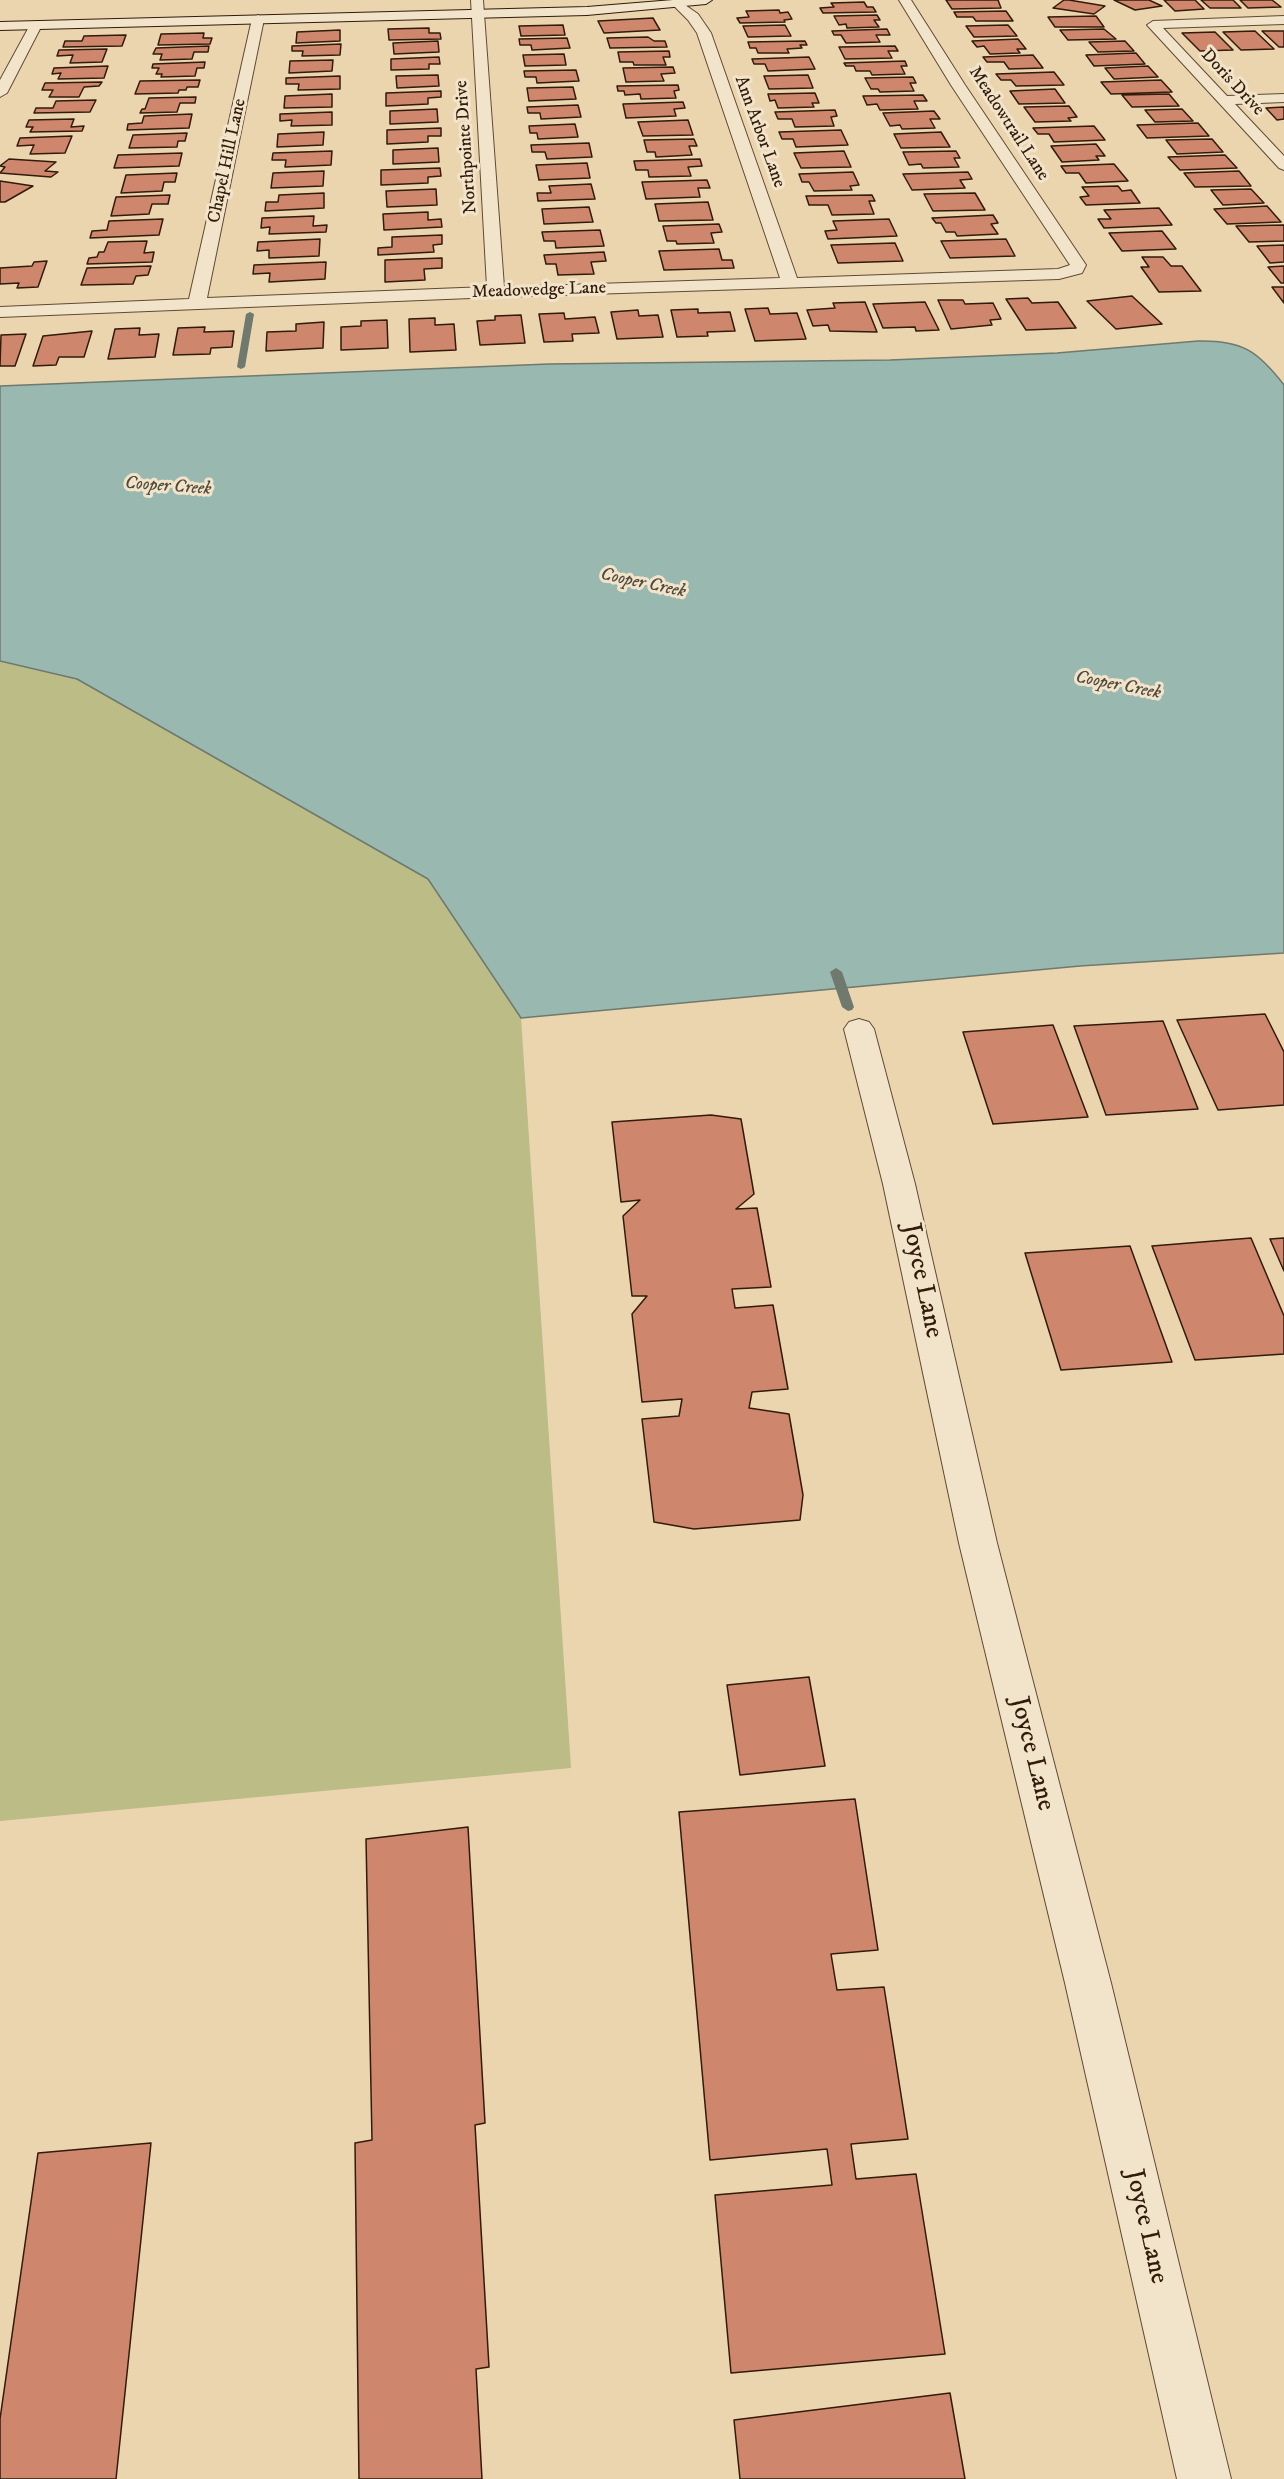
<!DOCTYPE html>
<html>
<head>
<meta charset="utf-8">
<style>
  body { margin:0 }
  canvas { display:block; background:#ead5ae }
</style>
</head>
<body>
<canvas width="1284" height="2479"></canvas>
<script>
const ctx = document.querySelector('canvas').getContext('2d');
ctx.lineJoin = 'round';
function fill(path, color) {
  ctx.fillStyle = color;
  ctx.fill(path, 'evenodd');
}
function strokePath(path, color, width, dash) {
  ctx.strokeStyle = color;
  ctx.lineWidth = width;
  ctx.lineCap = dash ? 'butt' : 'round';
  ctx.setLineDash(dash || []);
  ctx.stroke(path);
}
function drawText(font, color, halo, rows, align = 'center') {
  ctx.font = font + ' "IM FELL DW Pica",serif';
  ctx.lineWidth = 6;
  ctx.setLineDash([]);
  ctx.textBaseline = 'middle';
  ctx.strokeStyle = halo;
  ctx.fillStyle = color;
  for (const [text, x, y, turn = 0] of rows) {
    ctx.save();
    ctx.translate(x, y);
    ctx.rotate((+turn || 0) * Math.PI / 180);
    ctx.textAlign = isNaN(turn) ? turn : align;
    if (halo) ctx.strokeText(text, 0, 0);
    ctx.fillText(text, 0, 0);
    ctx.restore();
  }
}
fill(new Path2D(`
  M0 661 77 679 428 879 521 1018 571 1768 0 1821Z`), '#bcbc86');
const water = new Path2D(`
  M1198 341C1242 340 1258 351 1284 385V953L1080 966 521 1018 428 879 77 679 0 661V386L549 364 890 360 1057 353Z`);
fill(water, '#98b8b0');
strokePath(water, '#6f796e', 1.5);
fill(new Path2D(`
  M250 312 254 314 245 367 241 369 237 367 246 314Z
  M836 968 842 972 854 1007 852 1010 848 1011 842 1007 830 972Z`), '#6f796e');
const building = new Path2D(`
  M946 0H998L1001 8 952 9Z
  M1064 0H1069L1105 6 1094 14 1053 8Z
  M1114 0H1149L1162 6 1135 10Z
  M1164 0H1195L1204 9 1175 11Z
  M1201 0H1233L1241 8H1210Z
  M1240 0H1272L1281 7 1248 8Z
  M864 2 867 7H873L876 12 823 13 820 8 834 7 831 3Z
  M779 10 780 13 788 12 792 19 784 20 785 22 740 23 737 18 749 17 746 11Z
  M1006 11 1013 21H976L973 17H957L954 12Z
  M877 15 880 20H874L879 27 847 28 846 24 839 25 834 16Z
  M1096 16 1104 27H1055L1048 17Z
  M653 18 660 30 604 33 598 21Z
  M563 25 565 35 521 36 519 26Z
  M785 25 791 36 748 37 743 26Z
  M1008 25 1017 36 974 37 966 26Z
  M429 28V33H440L441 39 389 40 388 29Z
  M887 29 890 35H876L880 42 846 43 841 35H834L832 31Z
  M1104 29 1116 39 1068 40 1060 30Z
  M340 30V41L296 43 297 32Z
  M1255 31 1274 49 1241 50 1223 32Z
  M1262 31H1284V47H1279Z
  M1215 32 1233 50 1200 51 1182 33Z
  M204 33 203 38H212L210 44 158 45 161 34Z
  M126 35 122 46 63 47 65 41H82L84 36Z
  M648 37 654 41H665L667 47 610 48 607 38Z
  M567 38 570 48 532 50 531 45H520L519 39Z
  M1018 39 1026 49H1017L1020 53 990 54 984 46 977 47 972 41Z
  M438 41 439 52 394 54 393 43Z
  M805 41 807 45H800L802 48 787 49 789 53H758L756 48H750L748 42Z
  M1125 41 1134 51 1098 52 1089 42Z
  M341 44 340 55 302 56 303 51H292V46Z
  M209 46 208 52H194L192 59 160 60 162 54H153L156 48Z
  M895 46 898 51H888L892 58 845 59 839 47Z
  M107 49 102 62 70 63 73 55 57 56 59 50Z
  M669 51 670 57H663L666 65H634L633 62H620L618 52Z
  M1136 53 1145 64 1094 66 1086 55Z
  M564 54 566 65 525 66 523 55Z
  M1033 55 1043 68 1009 69 1004 62H987L983 57Z
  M439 57 440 64H429V69L391 70V59Z
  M809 57 815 69 768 71 765 64H754L752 59Z
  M333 60 332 71 289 73 290 61Z
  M905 61 907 66H901L905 74 872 75 870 71H856L854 66H846L844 63Z
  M205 62 204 68H197L195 76 161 77 162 74H156L159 68H152L153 64Z
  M108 66 104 78 58 79 61 73 52 74 54 68Z
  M1148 66 1158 77 1114 79 1105 68Z
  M673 67 675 73 661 74 664 81 626 82 623 68Z
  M576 70 579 81 537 83 536 77H525L524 71Z
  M1054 72 1064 85 1016 86 1011 80H1001L996 74Z
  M438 75 439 86 397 88 396 76Z
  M808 75 813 88 769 89 764 76Z
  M340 76V89L298 90 299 84H286V78Z
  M913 77 916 83H910L914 91 880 92 878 89H871L865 78Z
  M200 80 198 87H187L186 90H179L178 93 135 94 140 81Z
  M1161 80 1172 92 1111 94 1101 82Z
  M102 82 99 86 84 87 79 97H49L53 90H42L45 83Z
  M678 85 679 90 674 91 676 98 641 99 640 94 625 95 624 91H618L617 86Z
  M573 87 576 99 529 101 527 88Z
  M1055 89 1065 103 1019 104 1010 91Z
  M441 91V97L428 98V104L386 106V93Z
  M815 93 819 103H812L814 107 778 108 775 100 770 101 768 94Z
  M332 94V107L284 108 285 96Z
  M1169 94 1179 106 1132 107 1122 95Z
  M923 95 927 101H914L918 109 880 110 877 104 867 105 863 96Z
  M196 97 195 103H180L177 112 140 113 142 109H145L149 98Z
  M96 100 90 112 34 113 36 108H53L56 101Z
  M683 102 685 108 674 109 676 116 626 118 623 104Z
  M578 105 581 117 541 119 540 113H528L527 107Z
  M1069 106 1077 117 1068 118 1071 121 1035 122 1024 107Z
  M1284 107V119L1277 120 1266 108Z
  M437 109 438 122 390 124V111Z
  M1182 109 1193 121 1155 122 1145 110Z
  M835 110 837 116 831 117 834 126 795 127 792 119H778L775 112Z
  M934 111 940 119H930L935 128 902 129 900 125 890 126 883 113Z
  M332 112V125L291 126 292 120 280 121V114Z
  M192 114 189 128 127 130 128 124 142 123 144 116Z
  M74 119 71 127 84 126 82 131 30 132 33 127H26L29 120Z
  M688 120 693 135 643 136 638 122Z
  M1198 123 1209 136 1147 138 1137 125Z
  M575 124 578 137 538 139 537 133H530L529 126Z
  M1094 126 1105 140 1054 142 1049 134H1038L1033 128Z
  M441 128V136H428V142L387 144V130Z
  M841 130 848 145 796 147 793 139H782L779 132Z
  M324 132 323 145 277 147 278 134Z
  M941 132 950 147 901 148 894 134Z
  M187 133 185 141H178L177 147 129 148 133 135Z
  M72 136 65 153 30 154 34 145 17 146 20 138Z
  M694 139 697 146H689L692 155 656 157 655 152H647L644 140Z
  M1212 139 1223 152 1177 154 1166 140Z
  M589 143 592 157 547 159 545 152H532L531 145Z
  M1096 144 1105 156H1096L1099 160 1062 162 1051 146Z
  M438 148 439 162 393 164V150Z
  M332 151 331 165 285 167 286 160H272L273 153Z
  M844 151 851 167 801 168 794 153Z
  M956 151 960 158H954L959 167 923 168 921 164 909 165 903 152Z
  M182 153 179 166 114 168 118 155Z
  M1225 155 1237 168 1180 170 1168 157Z
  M9 159 56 162 45 171 58 172 51 177 0 173 5 167 0 166Z
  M700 159 702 166 688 167 691 176 649 177 648 170H636L634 161Z
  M587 163 590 178 539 180 536 165Z
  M1114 164 1128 181 1086 183 1079 173H1066L1061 166Z
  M440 168 441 176 428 177V183L381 185V170Z
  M324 171 323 186 271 188 273 173Z
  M1239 171 1251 186 1195 187 1184 173Z
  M853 172 859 185 850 186 852 190 814 191 809 182H802L799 174Z
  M968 172 972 179 960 180 965 188 912 190 903 174Z
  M177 173 175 182H164L162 191 121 193 126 175Z
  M707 180 710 188H698L700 197 646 199 642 182Z
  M0 181 33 186 5 202H0Z
  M591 184 595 199 538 201 537 193H551L549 186Z
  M1118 186 1122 191 1131 190 1140 203 1086 205 1080 197 1089 196 1082 187Z
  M436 189 437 205 387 207 386 191Z
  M1251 189 1264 203 1223 205 1211 190Z
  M324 193V208L265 211 266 202H278L279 195Z
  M975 193 985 210 933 211 924 194Z
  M170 195 168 204H152L149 214 111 216 116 197Z
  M872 195 875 201H869L874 214 832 215 828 205H809L806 196Z
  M708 202 713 220 659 221 655 204Z
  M1267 206 1281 222 1227 224 1214 209Z
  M589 207 593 222 544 224 542 209Z
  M1159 208 1172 225 1104 228 1098 219H1111L1104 210Z
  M428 212V220L441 219 442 227 384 230 383 214Z
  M993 215 998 223 991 224 998 234 957 236 955 232H946L941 223H936L932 218Z
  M314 216 313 226 327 225 326 232 269 234 270 227 261 228 262 218Z
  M163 219 159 235 90 238 92 231 107 230 109 221Z
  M889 219 897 236 828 239 825 231 837 230 833 221Z
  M719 224 722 232 711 233 714 243 677 244 676 241H667L663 226Z
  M1284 225V241L1249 242 1236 226Z
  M600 230 604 246 556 248 555 241H544L542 232Z
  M1162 231 1176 249 1122 251 1109 233Z
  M442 235V244L433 245 434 252 378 255V248L392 247V237Z
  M320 239 319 256 269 258V250L257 251 258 242Z
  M1006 239 1015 256 950 258 941 241Z
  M147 241 144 253 154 252 152 262 87 264 89 258 97 257 99 252H104L108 242Z
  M895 243 903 261 838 263 831 245Z
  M1284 245V262L1270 263 1257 246Z
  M719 249 722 260H732L734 268 664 270 659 251Z
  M604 252 606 261 591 262 594 274 558 275 556 264H546L544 255Z
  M1142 257H1163L1171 266H1182L1201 291 1159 292 1141 267H1149Z
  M442 258V268L424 269 425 280 385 282V260Z
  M47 261 38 287 17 288 19 283 0 284V268L32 266 34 262Z
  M326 262 325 279 269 282 270 273 253 274 254 265Z
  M151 266 148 275 136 276 133 284 81 285 87 268Z
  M1284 266V283H1281L1268 267Z
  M1272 287H1284V303Z
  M1132 296 1162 324 1116 329 1087 301Z
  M1028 298 1032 303 1058 302 1076 328 1026 330 1006 299Z
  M938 300H963L965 304 993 303 1001 319 990 320 992 325 951 329Z
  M865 302 877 332 830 331 828 325 813 326 807 310 835 308 833 303Z
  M925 302 939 330 916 331 915 327 883 328 873 304Z
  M768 308 770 314 797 313 806 339 755 341 745 309Z
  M698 309V313L730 312 735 331 707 332 708 336 677 337 671 310Z
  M638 310 639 316 658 315 663 337 617 339 611 312Z
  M564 313 565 319 595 317 599 333 572 334 573 341 544 342 539 314Z
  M521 315 525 343 480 345 477 321 495 320V316Z
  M435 318V325L454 324 456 350 410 352 409 319Z
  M387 320 388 348 341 350V327L361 326V321Z
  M324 322 323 348 266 351 267 332 296 331V324Z
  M205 327 204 332 234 331 232 347 211 348 210 354 173 355 178 328Z
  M140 328 139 335 159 334 155 357 108 359 115 329Z
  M92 331 84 357H59L56 365 33 366 43 336Z
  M26 334 15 366H0L1 335Z
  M1265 1014 1284 1052V1105L1218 1110 1177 1020Z
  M1163 1021 1198 1109 1106 1115 1074 1026Z
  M1053 1025 1088 1117 993 1124 963 1032Z
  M711 1115 741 1119 754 1194 736 1209 757 1208 771 1287 732 1289 735 1308 773 1305 788 1389 752 1392 749 1408 789 1414 803 1495 800 1520 694 1529 654 1522 642 1419 679 1416 682 1399 642 1402 632 1314 647 1296H632L623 1216 640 1200 621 1202 612 1122Z
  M1251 1238 1284 1316V1354L1195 1360 1152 1246Z
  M1284 1238V1271L1270 1239Z
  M1130 1246 1172 1362 1061 1370 1025 1253Z
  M809 1677 825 1766 740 1775 727 1685Z
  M855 1799 878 1950 831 1954 837 1990 884 1987 908 2139 851 2144 856 2179 916 2174 945 2354 731 2373 715 2195 832 2185 827 2149 710 2160 679 1812Z
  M468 1827 485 2123 475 2125 489 2367 476 2369 482 2479H359L355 2143 372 2140 366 1839Z
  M151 2143 116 2479H0V2419L38 2153Z
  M950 2393 965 2479H740L734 2420Z`);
fill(building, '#ce876d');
strokePath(building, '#321b0a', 1.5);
const street = new Path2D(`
  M471 0H483L504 287 780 278 697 33 688 20 672 4 678 0 698 14 711 33 797 278 1058 269 1070 265 951 85 899 0H911L965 85 1086 265 1082 273 1059 279 496 297 0 317V307L189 299 252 19 258 15 264 19 207 298 487 287Z
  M1284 16V24L1163 28 1227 96 1284 94V102L1235 104 1284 156V170L1279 168 1147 25 1153 21Z
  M36 21 42 25 7 93 0 97V80L30 25Z
  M859 1019 869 1022 874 1029 915 1184 997 1543 1111 1983 1231 2479H1177L1065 1983 959 1543 883 1184 844 1029 849 1022Z`);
const secondary = new Path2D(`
  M673 0H712L706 4 587 15 0 30V22L587 7Z`);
strokePath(street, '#604a33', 2);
strokePath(secondary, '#321b0a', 2);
fill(street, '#f1e4ca');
fill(secondary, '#f1e4ca');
drawText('18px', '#321b0a', '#f1e4ca', [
  ["Doris Drive",1232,83,47],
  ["Meadowtrail Lane",1008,124,57],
  ["Ann Arbor Lane",759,132,70],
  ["Northpointe Drive",467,147,-94],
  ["Chapel Hill Lane",228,161,-78],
  ["Meadowedge Lane",539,291,-2]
]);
drawText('italic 18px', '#514a3c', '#f1e4ca', [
  ["Cooper Creek",168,487,4],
  ["Cooper Creek",643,584,12],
  ["Cooper Creek",1118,686,11]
]);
drawText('26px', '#321b0a', '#f1e4ca', [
  ["Joyce Lane",921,1281,78],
  ["Joyce Lane",1031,1754,76],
  ["Joyce Lane",1145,2227,77]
]);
</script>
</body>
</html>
